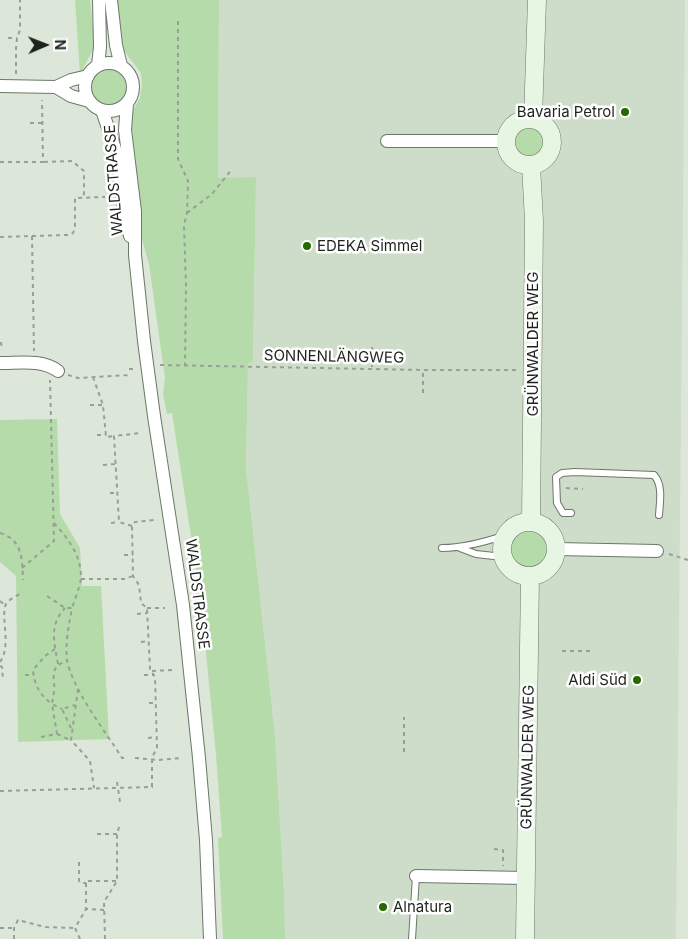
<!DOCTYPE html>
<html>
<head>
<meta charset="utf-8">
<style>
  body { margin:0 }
  #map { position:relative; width:688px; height:939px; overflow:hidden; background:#dce7d9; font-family:Inter,sans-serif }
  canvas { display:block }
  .north { position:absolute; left:20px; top:20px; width:50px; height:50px; -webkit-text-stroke:4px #fff; paint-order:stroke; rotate:89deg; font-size:14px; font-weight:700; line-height:20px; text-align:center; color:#1f231e }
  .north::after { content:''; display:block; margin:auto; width:18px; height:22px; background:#1f231e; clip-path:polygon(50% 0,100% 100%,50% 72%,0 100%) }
</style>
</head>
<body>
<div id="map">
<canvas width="688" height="939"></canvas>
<div class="north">N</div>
</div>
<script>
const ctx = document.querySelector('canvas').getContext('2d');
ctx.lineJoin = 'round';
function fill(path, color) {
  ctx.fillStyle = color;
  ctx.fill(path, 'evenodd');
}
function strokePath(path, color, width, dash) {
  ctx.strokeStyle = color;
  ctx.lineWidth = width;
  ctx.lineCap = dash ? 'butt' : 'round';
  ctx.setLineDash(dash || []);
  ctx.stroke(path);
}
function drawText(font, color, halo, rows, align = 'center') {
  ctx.font = font + ' Inter,sans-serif';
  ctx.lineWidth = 5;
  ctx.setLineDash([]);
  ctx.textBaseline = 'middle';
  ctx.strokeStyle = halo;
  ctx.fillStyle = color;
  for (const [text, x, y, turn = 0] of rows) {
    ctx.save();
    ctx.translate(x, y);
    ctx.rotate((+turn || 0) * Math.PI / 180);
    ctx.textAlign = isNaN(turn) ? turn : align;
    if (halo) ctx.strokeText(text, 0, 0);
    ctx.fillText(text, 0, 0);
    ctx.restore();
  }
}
fill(new Path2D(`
  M219 0H685L676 939H285L284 893 275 736 246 468 248 362H253L256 178H218Z`), '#ceddca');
fill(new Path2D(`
  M75 0H90L95 46 80 74Z
  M116 0H219L218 178 256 177 253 362 248 363 246 468 275 736 284 893 285 939H223L218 838 222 837 216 755 201 601 172 413 167 414 163 394 165 378 149 264 141 236 131 138V114L140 98 142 84 141 73 125 52 122 51Z
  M91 87a18 18 0 1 1 36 0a18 18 0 1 1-36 0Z
  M511 142a18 18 0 1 1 36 0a18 18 0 1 1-36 0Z
  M57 419 60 514 80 548 82 586H101L109 739 18 742 16 576 0 562V420Z
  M508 549a22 22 0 1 1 44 0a22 22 0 1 1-44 0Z`), '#b6dbaa');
const lane = new Path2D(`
  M571 513H563L557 503 556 477 562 473 575 472 654 475C663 485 660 501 659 515
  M442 548C464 548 485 542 506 535
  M460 548 476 554 503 557
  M412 939 416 876`);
const street = new Path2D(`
  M111 0 116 45 121 66
  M85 87a24 24 0 1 1 48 0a24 24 0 1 1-48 0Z
  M98 65 100 47 99 0
  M0 86 56 87 71 80 88 76
  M56 87 71 96 89 101
  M127 104 125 130 135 211V255L144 341 154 416 183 605 199 758 206 840 210 939
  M102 110 117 155 124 212 130 236
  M387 141H506
  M0 363C20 363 42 359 58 371
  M556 549 657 551
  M416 876 526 878`);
const secondary = new Path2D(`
  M533 118 537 0
  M506 142a23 23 0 1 1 46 0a23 23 0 1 1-46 0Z
  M531 165 534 221 531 522
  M502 549a27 27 0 1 1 54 0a27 27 0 1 1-54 0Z
  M525 939 530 576`);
strokePath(lane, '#6d766a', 8);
strokePath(street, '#6d766a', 14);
strokePath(secondary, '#6d766a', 19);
strokePath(new Path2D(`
  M178 21V159L188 181 187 213 184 225 186 286 185 365
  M8 38H17
  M16 74V49L17 38 20 30V0
  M30 123H42
  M0 162H43L42 100
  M44 162 72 161 84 171V198
  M187 213 212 194 232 169
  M32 236 68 235 73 233 75 228V198L105 197
  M0 237 32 236 34 351
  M1 342 2 350
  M372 347V369
  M160 365 423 370H517
  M129 369H135
  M68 375 78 378 130 375
  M93 377 103 405 106 437 114 436
  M423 393V370
  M90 405H103
  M97 435H106
  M103 465 115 464
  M566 488 583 489
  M110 493H118
  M54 523C68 539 81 554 81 578 80 587 75 599 72 608
  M111 523 118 522
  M132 526 119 522 114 436 141 433
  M0 533C23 540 22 559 23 580
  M669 554 688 560
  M124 555H133
  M22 568 54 541 50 380
  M81 579H124L133 576
  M47 596 65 608H72C69 625 65 642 67 659 71 688 106 732 122 758H128
  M0 601 5 605
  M147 608H165
  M137 614 147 613
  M141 642 148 641
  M55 649 45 656 33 670C34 685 40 695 52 704 53 697 55 690 54 683 53 669 54 667 67 660
  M562 651H590
  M0 662C12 645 0 616 6 604 10 598 17 596 23 592
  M58 664C54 642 49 625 65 608
  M0 666 2 667 3 680
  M152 671 172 670
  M25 675H34
  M144 675H154
  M78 689 71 740 90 761 94 788
  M149 703H156
  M71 728 62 709 75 705
  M57 734 70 740
  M41 737 57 734 52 704 62 709
  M148 738 156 737
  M404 752V717
  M135 758 158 760 181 758
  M117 782 120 802
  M0 791 152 787V758L157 747 155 677 150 669 147 608 141 603 139 585 133 576 132 526 135 522 154 520
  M97 834H117
  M494 849 503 850V866
  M79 862V881L81 883H86
  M104 910 86 909V881H117
  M0 928H14
  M14 939V928L18 920 45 927 75 928
  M80 939 75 928 86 909
  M105 939 104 902 117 881V834L120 824`), '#98a096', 2, [4, 4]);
strokePath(lane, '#fff', 6);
strokePath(street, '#fff', 12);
strokePath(secondary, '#e7f5e3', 18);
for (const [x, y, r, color] of [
  [625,112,5,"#266900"],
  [307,246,5,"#266900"],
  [637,680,5,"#266900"],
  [383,907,5,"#266900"]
]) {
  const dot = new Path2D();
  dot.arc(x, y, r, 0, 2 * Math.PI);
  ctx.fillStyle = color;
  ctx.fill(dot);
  strokePath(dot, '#fff', 2);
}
drawText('15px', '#1f231e', '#fff', [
  ["Bavaria Petrol",615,112],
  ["EDEKA Simmel",317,246,"left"],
  ["Aldi Süd",627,680],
  ["Alnatura",393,907,"left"]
], 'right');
drawText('15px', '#1f231e', '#fff', [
  ["WALDSTRASSE",114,180,-94],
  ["GRÜNWALDER WEG",533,344,-90],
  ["SONNENLÄNGWEG",334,357,1],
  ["WALDSTRASSE",197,594,83],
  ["GRÜNWALDER WEG",528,757,-89]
]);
</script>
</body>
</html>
